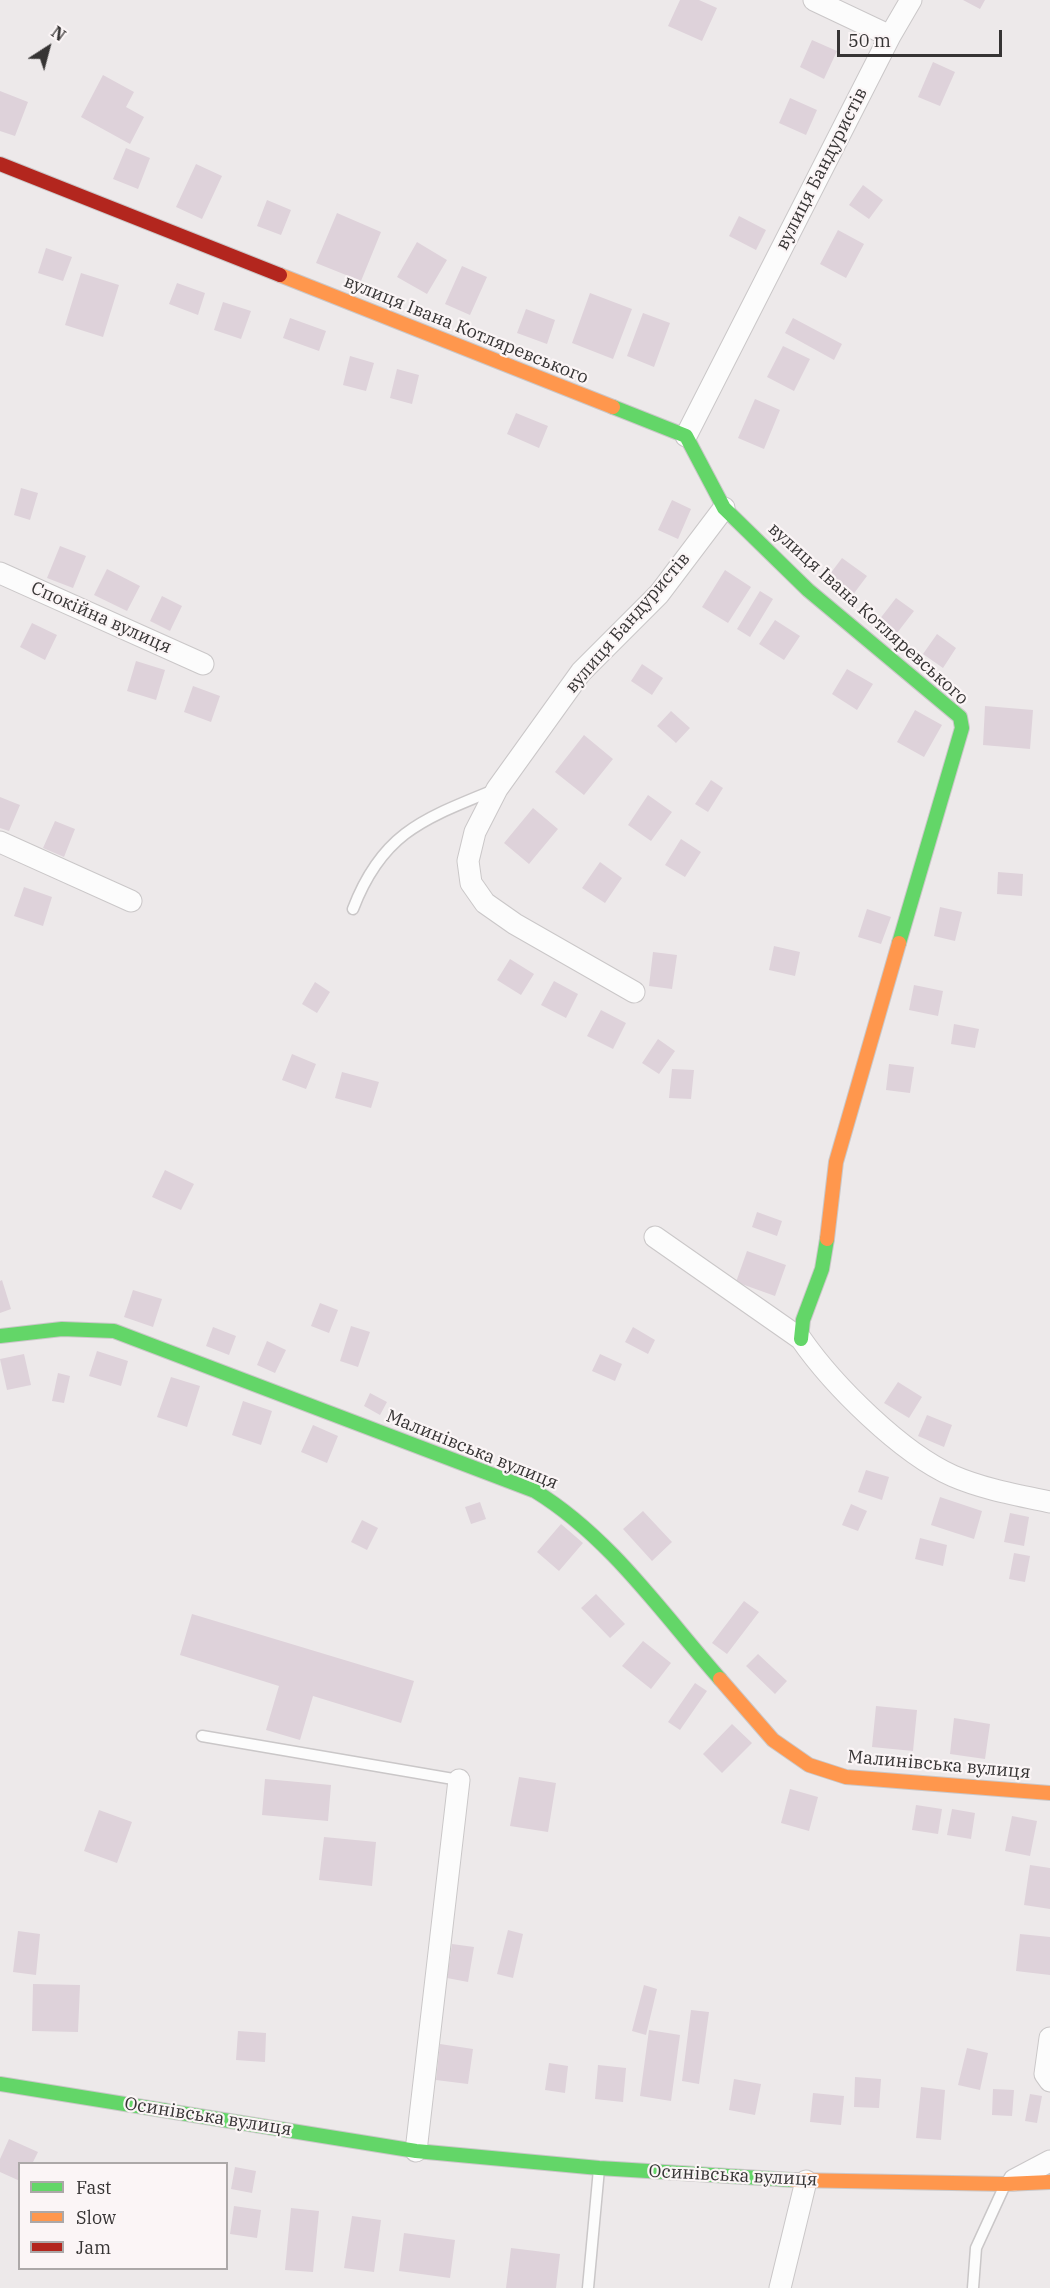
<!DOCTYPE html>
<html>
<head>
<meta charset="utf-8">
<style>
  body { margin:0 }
  #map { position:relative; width:1050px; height:2288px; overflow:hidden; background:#ede9ea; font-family:"IBM Plex Serif",serif }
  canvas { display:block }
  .legend { position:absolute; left:18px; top:2162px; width:210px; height:108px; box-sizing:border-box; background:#fbf5f6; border:2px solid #aca8a8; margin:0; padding:8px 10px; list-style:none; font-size:18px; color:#363434 }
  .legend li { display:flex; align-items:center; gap:12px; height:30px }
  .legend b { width:30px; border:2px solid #aca8a8 }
  .north { position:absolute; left:18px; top:18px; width:60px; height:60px; -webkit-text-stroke:4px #fbf5f6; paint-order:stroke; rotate:36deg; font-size:16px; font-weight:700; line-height:24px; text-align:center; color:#363434 }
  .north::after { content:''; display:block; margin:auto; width:21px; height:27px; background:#363434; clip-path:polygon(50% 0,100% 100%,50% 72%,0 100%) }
  .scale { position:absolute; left:837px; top:30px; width:165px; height:27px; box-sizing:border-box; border:3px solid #363434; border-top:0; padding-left:8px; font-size:18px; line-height:21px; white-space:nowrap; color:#363434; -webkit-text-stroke:4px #fbf5f6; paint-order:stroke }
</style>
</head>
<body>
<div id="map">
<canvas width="1050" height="2288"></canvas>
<ul class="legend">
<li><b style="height:8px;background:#63d668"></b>Fast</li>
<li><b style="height:8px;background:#ff974d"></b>Slow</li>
<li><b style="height:8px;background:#b3261e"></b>Jam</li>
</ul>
<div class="north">N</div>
<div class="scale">50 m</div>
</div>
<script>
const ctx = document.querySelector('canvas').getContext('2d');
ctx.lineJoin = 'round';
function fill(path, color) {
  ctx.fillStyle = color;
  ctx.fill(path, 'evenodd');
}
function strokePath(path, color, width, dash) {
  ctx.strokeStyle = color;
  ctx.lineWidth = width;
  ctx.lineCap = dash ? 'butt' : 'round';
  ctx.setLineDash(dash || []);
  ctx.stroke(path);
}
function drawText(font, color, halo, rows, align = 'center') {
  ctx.font = font + ' "IBM Plex Serif",serif';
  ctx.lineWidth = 4.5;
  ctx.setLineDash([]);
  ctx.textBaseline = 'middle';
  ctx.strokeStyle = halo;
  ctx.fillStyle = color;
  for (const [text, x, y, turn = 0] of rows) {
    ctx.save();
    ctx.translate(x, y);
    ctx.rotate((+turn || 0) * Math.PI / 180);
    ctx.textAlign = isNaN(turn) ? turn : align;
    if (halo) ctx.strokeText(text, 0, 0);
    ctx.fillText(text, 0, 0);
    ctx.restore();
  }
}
fill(new Path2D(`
  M680 0H699L717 8 702 41 668 26Z
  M963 0H985L980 9Z
  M812 40 837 51 824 79 800 67Z
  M933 62 955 72 940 106 918 97Z
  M103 75 134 92 126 107 144 117 130 144 81 117Z
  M0 91 28 102 15 136 0 131Z
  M790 98 817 110 806 135 779 123Z
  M126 148 150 158 138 189 113 179Z
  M196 164 222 176 202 219 176 207Z
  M863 185 883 200 869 219 849 205Z
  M267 200 291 210 281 235 257 226Z
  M337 213 381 232 361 281 316 263Z
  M739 216 766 230 756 250 729 236Z
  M838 230 864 244 846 278 820 264Z
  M417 242 447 260 427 294 397 277Z
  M46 248 72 257 63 281 38 273Z
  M462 266 487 277 470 315 445 304Z
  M81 273 119 285 103 337 65 325Z
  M177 283 205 293 198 315 169 304Z
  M590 293 632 309 613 359 572 343Z
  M223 302 251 311 241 339 214 330Z
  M526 309 555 320 547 344 517 333Z
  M643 313 670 323 654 367 627 356Z
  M290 318 326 331 319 351 283 338Z
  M793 318 842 344 834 360 785 333Z
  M783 346 810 359 794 391 767 377Z
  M350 356 374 363 366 391 343 385Z
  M397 369 419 375 412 404 390 398Z
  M755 399 780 410 764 449 738 438Z
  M516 413 548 426 539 448 507 434Z
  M21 488 38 493 30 520 14 515Z
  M672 500 691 509 678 539 658 530Z
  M60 546 86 556 73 588 47 578Z
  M842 558 867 576 852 596 827 578Z
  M107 569 140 586 127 611 94 595Z
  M725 570 751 587 728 623 702 607Z
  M760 591 773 599 750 637 737 629Z
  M162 596 182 606 170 631 150 621Z
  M896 598 914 611 897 633 879 620Z
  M775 620 800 636 784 660 759 644Z
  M32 623 57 635 45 660 20 647Z
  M937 634 956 648 943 668 923 654Z
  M136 661 165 670 156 700 127 691Z
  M642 664 663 678 652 695 631 681Z
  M847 669 873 684 857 710 832 694Z
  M193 686 220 696 211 722 184 712Z
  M985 706 1033 710 1030 749 983 745Z
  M915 710 942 725 924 757 897 742Z
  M671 711 690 728 676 743 657 726Z
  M584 735 613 759 584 795 555 772Z
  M711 780 723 788 708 812 695 804Z
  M648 795 672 812 651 841 628 825Z
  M0 797 20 805 9 831 0 828Z
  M533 808 558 829 529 864 504 843Z
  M55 821 75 829 64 857 43 848Z
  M681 839 701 852 685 877 665 865Z
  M600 862 622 878 605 903 582 888Z
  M998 872 1023 874 1022 896 997 894Z
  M24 887 52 897 43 926 14 916Z
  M940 907 962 912 955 941 934 936Z
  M867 909 891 917 881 944 858 937Z
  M774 946 800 952 795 976 769 970Z
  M653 952 677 955 672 989 649 986Z
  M510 959 534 974 521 995 497 980Z
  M554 981 578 994 566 1018 541 1005Z
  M315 982 330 992 317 1013 302 1004Z
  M914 985 943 991 938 1016 909 1010Z
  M601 1010 626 1023 613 1049 587 1036Z
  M954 1024 979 1029 975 1048 951 1044Z
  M658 1039 675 1051 659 1074 642 1063Z
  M292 1054 316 1064 306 1089 282 1080Z
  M889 1064 914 1067 910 1093 886 1090Z
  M672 1069 694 1070 691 1099 669 1098Z
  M342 1072 379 1082 371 1108 335 1098Z
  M165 1170 194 1184 181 1210 152 1197Z
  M757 1212 782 1221 777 1236 752 1227Z
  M747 1251 786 1265 775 1296 736 1282Z
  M2 1280 11 1309 0 1313V1281Z
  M133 1290 162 1299 153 1327 124 1317Z
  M320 1303 338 1310 329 1333 311 1326Z
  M351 1326 370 1332 358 1367 340 1361Z
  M213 1327 236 1336 229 1355 206 1346Z
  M633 1327 655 1340 648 1354 625 1342Z
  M267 1341 286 1350 275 1373 257 1365Z
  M97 1351 128 1361 121 1386 89 1376Z
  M24 1354 31 1385 7 1390 0 1359Z
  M600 1354 622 1364 615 1381 592 1371Z
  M58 1373 70 1376 64 1403 52 1401Z
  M171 1377 200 1386 187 1427 157 1417Z
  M898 1382 922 1397 909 1418 884 1403Z
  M370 1393 387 1402 380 1415 364 1406Z
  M243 1401 272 1411 261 1445 232 1435Z
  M927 1415 952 1425 944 1447 918 1436Z
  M313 1425 338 1436 327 1463 301 1452Z
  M866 1470 889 1477 882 1500 858 1492Z
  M940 1497 982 1511 974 1539 931 1525Z
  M480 1502 486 1519 471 1524 465 1507Z
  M851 1504 867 1511 858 1531 842 1525Z
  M643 1511 672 1542 652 1561 623 1529Z
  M1010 1513 1029 1517 1024 1546 1004 1542Z
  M362 1520 378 1528 367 1550 351 1542Z
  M561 1524 583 1543 559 1571 537 1552Z
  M920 1538 947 1545 943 1566 915 1559Z
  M1014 1553 1030 1556 1025 1582 1009 1579Z
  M596 1594 625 1624 610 1638 581 1608Z
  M744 1601 759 1612 727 1654 712 1643Z
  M192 1614 414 1681 401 1723 313 1696 300 1740 266 1730 279 1686 180 1655Z
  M643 1641 671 1663 651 1689 622 1666Z
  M758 1654 787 1681 775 1694 746 1666Z
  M695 1683 707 1691 680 1730 668 1722Z
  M876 1706 917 1710 913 1751 872 1747Z
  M954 1718 990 1724 985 1759 950 1754Z
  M732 1724 752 1743 722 1773 703 1754Z
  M519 1777 556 1783 548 1832 510 1826Z
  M265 1779 331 1785 328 1821 262 1815Z
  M790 1789 818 1797 809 1831 781 1823Z
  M916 1805 942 1809 938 1834 912 1830Z
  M952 1809 975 1813 971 1839 947 1835Z
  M99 1810 132 1822 117 1863 84 1851Z
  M1012 1816 1037 1821 1030 1856 1005 1851Z
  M324 1837 376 1842 372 1886 319 1880Z
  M1030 1865 1050 1868V1909L1024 1905Z
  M508 1930 523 1934 513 1978 497 1974Z
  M18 1931 40 1934 36 1975 13 1972Z
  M1020 1934 1050 1937V1975L1016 1971Z
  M452 1944 474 1947 468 1982 447 1978Z
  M33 1984 80 1985 78 2032 32 2031Z
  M644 1985 657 1989 646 2035 632 2031Z
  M691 2010 709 2012 699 2084 682 2081Z
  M649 2030 680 2035 671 2101 640 2096Z
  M238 2031 266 2033 265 2062 236 2060Z
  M440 2044 473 2049 468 2084 436 2080Z
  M967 2048 988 2053 980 2090 958 2085Z
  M549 2063 568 2066 565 2093 545 2090Z
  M598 2065 626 2068 623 2102 595 2099Z
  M855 2077 881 2079 879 2108 854 2107Z
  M734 2079 761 2084 755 2115 729 2110Z
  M921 2087 945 2090 941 2140 916 2138Z
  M993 2089 1014 2090 1012 2116 992 2115Z
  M813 2093 844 2096 841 2125 810 2122Z
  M1030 2094 1042 2096 1037 2123 1025 2121Z
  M9 2139 38 2152 32 2164H20V2181L0 2172V2159Z
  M235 2167 256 2171 252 2193 231 2189Z
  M234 2206 261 2210 257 2238 230 2234Z
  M291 2208 319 2211 313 2272 285 2270Z
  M352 2216 381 2220 374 2272 344 2268Z
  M404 2233 455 2240 450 2278 399 2271Z
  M511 2248 560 2254 556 2288H506Z`), '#ded2da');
const lane = new Path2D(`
  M353 909C382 833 423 819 494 790
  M202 1736 459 1780
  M588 2288 599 2169
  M973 2288 976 2248 1004 2187`);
const street = new Path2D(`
  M814 0 890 36
  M686 436 890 36 911 0
  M0 573 203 664
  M0 842 131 901
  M634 992 515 924 485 903 471 883 468 861 475 832 497 789 581 672 659 594 724 508
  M655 1237 801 1339C833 1385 901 1453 953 1476 983 1489 1017 1495 1050 1502
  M1050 2038 1045 2074 1050 2081
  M416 2151 459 1780
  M1014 2180 1050 2161
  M780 2288 806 2181`);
const fast = new Path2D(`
  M613 407 686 436 724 508 808 590 960 717 962 728 899 943
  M0 1336 62 1329 114 1331 535 1491C610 1537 662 1613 720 1679
  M801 1339 803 1320 822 1269 827 1239
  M0 2084 416 2151 599 2168 793 2180`);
const slow = new Path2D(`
  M280 275 613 407
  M827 1239 836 1162 899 943
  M720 1679 773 1740 809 1765 846 1777 1050 1793
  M793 2180 1005 2184 1050 2182`);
const jam = new Path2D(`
  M0 164 280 275`);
strokePath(lane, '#cac7c8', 13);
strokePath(street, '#cac7c8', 23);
strokePath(fast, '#cac7c8', 16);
strokePath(slow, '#cac7c8', 16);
strokePath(jam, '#cac7c8', 16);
strokePath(lane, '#fcfcfc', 10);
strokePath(street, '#fcfcfc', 21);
strokePath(fast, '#63d668', 14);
strokePath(slow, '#ff974d', 14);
strokePath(jam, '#b3261e', 14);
drawText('18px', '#363434', '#fbf5f6', [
  ["вулиця Бандуристів",822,169,-63],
  ["вулиця Івана Котляревського",466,330,22],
  ["вулиця Івана Котляревського",868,614,42],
  ["Спокійна вулиця",101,618,24],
  ["вулиця Бандуристів",628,623,-49],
  ["Малинівська вулиця",472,1450,22],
  ["Малинівська вулиця",939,1765,5],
  ["Осинівська вулиця",208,2117,9],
  ["Осинівська вулиця",733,2176,3]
]);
</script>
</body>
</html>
